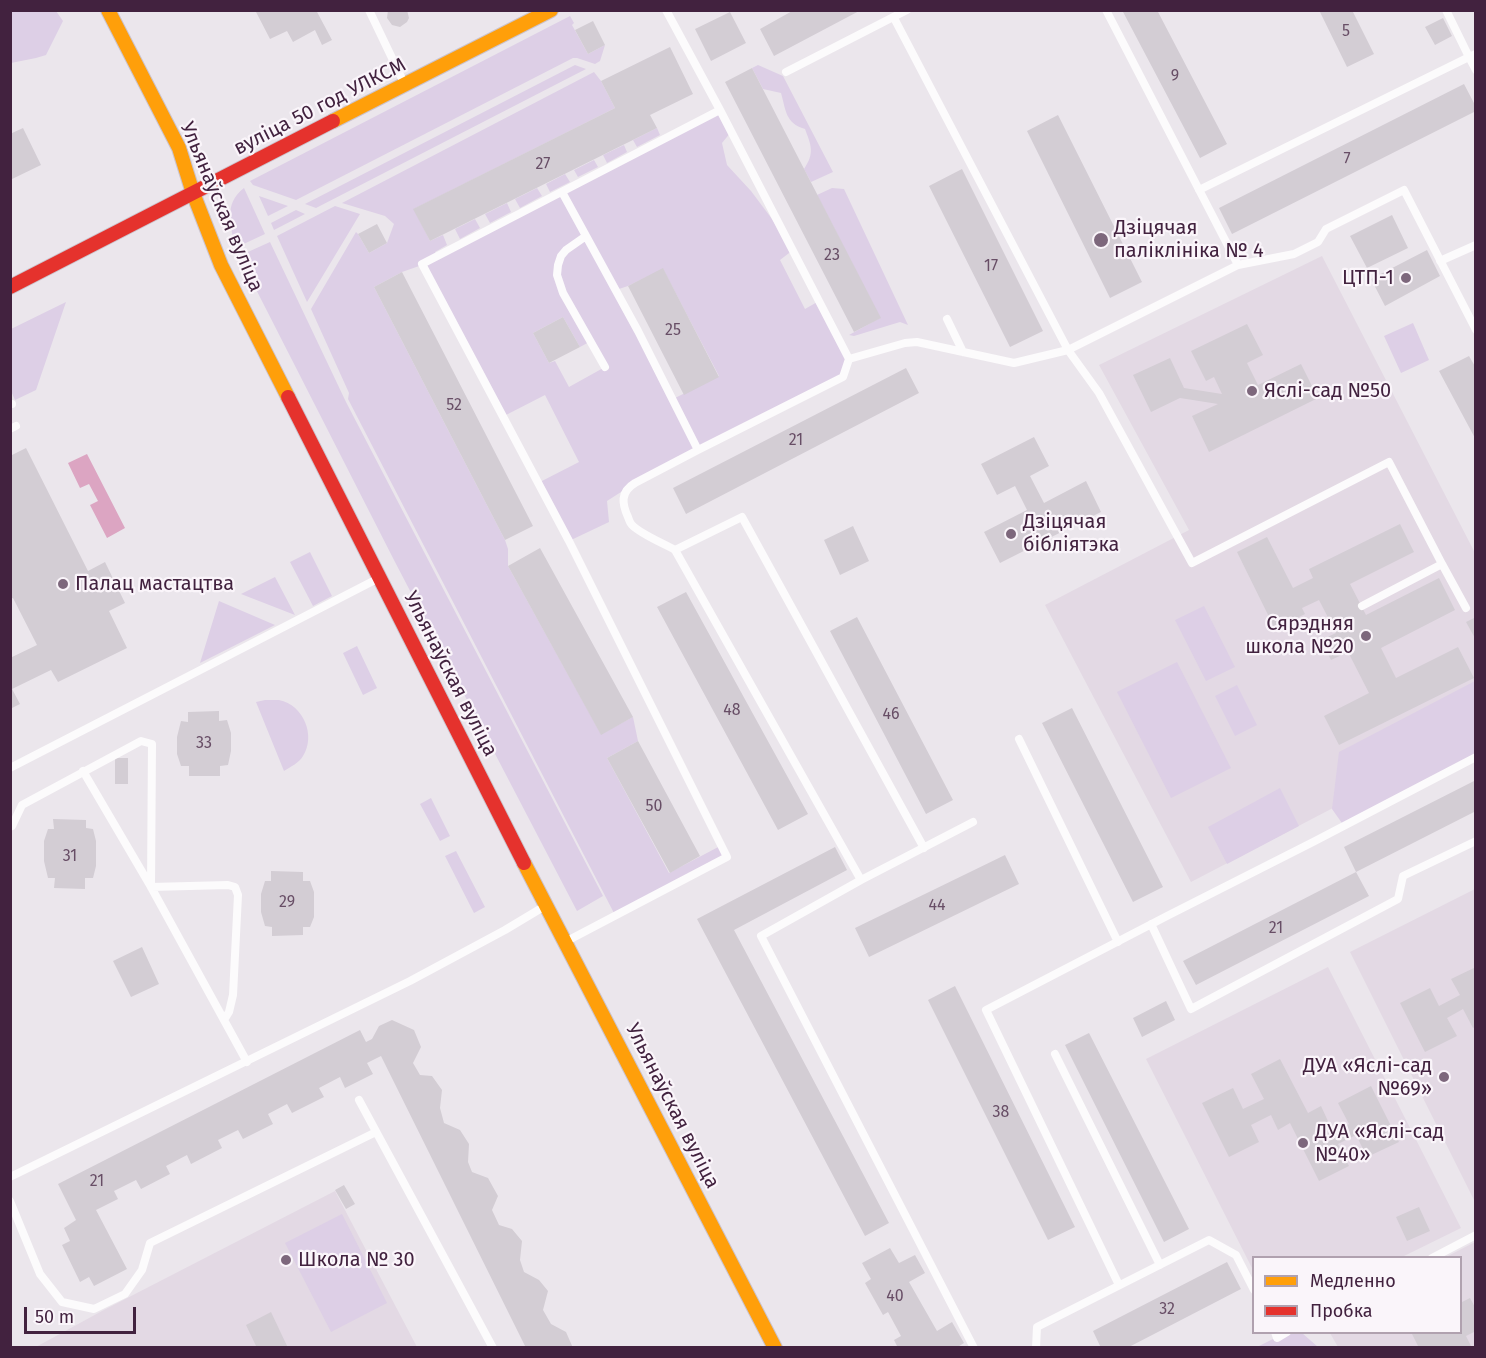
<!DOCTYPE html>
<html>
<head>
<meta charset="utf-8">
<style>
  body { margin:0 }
  #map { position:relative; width:1486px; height:1358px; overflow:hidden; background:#ebe6ec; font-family:"Fira Sans",sans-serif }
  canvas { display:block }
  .frame { position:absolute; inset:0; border:12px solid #42223f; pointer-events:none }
  .legend { position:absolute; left:1252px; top:1256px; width:210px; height:78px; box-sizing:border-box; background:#faf5fa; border:2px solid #b0a1af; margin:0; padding:8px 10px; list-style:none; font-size:18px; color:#42223f }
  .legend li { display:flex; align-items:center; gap:12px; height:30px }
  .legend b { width:30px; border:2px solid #b0a1af }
  .scale { position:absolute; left:24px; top:1307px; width:112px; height:27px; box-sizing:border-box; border:3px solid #42223f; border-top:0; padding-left:8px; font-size:18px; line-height:21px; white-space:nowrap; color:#42223f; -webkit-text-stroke:4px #faf5fa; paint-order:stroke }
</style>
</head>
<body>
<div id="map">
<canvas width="1486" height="1358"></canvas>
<div class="frame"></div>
<ul class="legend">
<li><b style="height:8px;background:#ff9f0a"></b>Медленно</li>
<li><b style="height:8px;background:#e5322d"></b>Пробка</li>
</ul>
<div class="scale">50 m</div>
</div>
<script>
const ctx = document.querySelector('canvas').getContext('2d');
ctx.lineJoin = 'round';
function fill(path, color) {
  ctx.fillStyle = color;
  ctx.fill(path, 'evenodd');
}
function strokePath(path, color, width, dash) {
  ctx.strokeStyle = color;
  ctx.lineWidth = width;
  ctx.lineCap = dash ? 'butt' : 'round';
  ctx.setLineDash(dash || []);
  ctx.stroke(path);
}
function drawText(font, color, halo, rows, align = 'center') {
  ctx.font = font + ' "Fira Sans",sans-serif';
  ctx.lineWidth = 4.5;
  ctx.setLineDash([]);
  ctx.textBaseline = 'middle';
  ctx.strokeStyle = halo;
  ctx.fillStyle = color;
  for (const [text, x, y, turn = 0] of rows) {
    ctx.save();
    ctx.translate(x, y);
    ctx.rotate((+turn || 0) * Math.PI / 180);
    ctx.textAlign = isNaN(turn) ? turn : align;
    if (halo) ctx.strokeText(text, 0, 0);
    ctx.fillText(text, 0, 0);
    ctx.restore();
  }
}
fill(new Path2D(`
  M1322 256 1475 553V734L1191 882 1045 605 1189 530 1099 365Z
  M1475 889V1202L1350 952Z
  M1328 967 1461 1228 1402 1257 1254 1258 1253 1270 1146 1059Z
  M335 1191 417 1347 34 1348 102 1311Z
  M1475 1242V1347H1338L1330 1333 1460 1332V1258L1446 1257Z`), '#e3d9e4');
fill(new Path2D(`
  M11 10 56 11 63 21 46 55 36 58 11 63Z
  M570 16 574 23 572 25 588 54 605 45 600 61 595 64 577 58H573L296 200 253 185 250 181Z
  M575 65 586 69 316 208 305 204Z
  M758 65 783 76 833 172 811 182 804 169C815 153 811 145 805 129 785 123 786 110 781 93L763 89 752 68Z
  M594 72 601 81 615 108 414 209 430 241 443 235 447 245 435 252 437 257 720 110 731 132 722 143 727 165 751 191 787 239 793 250 780 260 805 309 819 301 849 359 843 377 635 483 607 501 609 522 569 541 538 483 579 462 545 395 504 416 422 265 402 272 374 287 505 540 508 549V566L601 734 633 717 638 741 607 758 669 873 722 845 727 857 615 915 348 399 349 393 311 309 356 232 358 234 369 253 387 243 394 224 385 216 342 203ZM663 269 719 376 673 399 616 290 628 286ZM563 317 580 347 591 341 605 367 569 387 555 361 549 363 533 333Z
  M657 128 660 135 637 147 633 140Z
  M624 145 627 152 607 163 603 155Z
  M594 160 598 167 578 177 574 170Z
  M565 174 570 182 550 192 546 184Z
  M244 188 265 234 235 248C231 225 223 204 244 188Z
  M537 188 542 196 520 208 515 199Z
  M832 188 844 189 908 325 900 322 854 336 849 335 880 318 817 195Z
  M259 196 288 206 268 216Z
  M507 203 511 212 490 223 485 214Z
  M335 206 360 214 307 302 277 236Z
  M296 210 305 214 274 230 271 223Z
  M475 219 480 228 460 239 455 229Z
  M270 242 346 402 603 896 577 911 395 562 239 256Z
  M66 302 36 390 15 400 11 391V329Z
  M1413 323 1429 360 1401 373 1384 336Z
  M310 552 332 596 313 606 290 562Z
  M275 577 295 615 241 594Z
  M219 601 275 625 200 663Z
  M1204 606 1235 667 1206 681 1175 620Z
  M357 646 377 688 363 695 343 653Z
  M1177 662 1231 768 1171 798 1117 692Z
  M1475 681V757L1344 826 1332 809 1339 752Z
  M1237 685 1257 725 1235 736 1215 696Z
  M265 700C270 700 275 700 279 700 304 705 316 736 303 756 299 763 290 767 284 771L256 702Z
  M1280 788 1299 826 1227 864 1208 827Z
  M431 798 450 836 440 841 420 804Z
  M456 851 485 907 474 913 445 856Z
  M342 1214 387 1303 331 1332 285 1243Z
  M1287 1332 1302 1333 1318 1347 1255 1348Z`), '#ddcfe6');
fill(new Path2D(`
  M87 454 125 528 107 538 90 505 98 501 89 484 80 488 68 463Z`), '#dca5c2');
fill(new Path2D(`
  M255 10H316L332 40 322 45 315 30 293 42 287 31 270 39Z
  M388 10H407L409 18 407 22 400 27 392 25 387 18Z
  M794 10H861L774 56 760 29Z
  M1122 10H1157L1227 144 1200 158Z
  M1319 10H1352L1374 54 1347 67Z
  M730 12 746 43 711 61 695 29Z
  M1443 18 1452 36 1435 45 1425 27Z
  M593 21 605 45 588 54 575 30Z
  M670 47 693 94 650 115 657 128 430 241 413 209 615 108 601 81Z
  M752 68 881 318 854 332 725 82Z
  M1464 84 1476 107V111L1232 234 1219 208Z
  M1058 115 1142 282 1110 298 1027 131Z
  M23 128 41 165 10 180V134Z
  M962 169 1043 331 1010 347 929 186Z
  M1392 215 1408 248 1367 268 1350 236Z
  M377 224 387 243 369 253 358 234Z
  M1427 250 1440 276 1385 306 1371 279Z
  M663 268 719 377 684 395 628 286Z
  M402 272 533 526 505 540 374 287Z
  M563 317 580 347 549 363 533 333Z
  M1247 324 1263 355 1247 363 1258 385 1301 364 1318 398 1209 452 1192 416 1218 404 1180 398 1151 412 1133 375 1170 358 1184 388 1222 394 1214 377 1206 381 1191 351Z
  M1469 356 1476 368V440L1439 371Z
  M906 368 919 393 686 514 673 488Z
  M1034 437 1049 466 1030 476 1044 503 1086 481 1101 512 1000 563 984 532 1027 510 1015 486 997 495 981 464Z
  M26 448 88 571 105 562 125 603 109 611 127 648 58 682 51 670 12 689 20 704 10 709V658L37 645 13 598 10 599V456Z
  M1400 524 1414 552 1350 584 1366 615 1439 578 1455 610 1381 648 1396 678 1458 647 1474 678 1339 745 1324 716 1369 693 1348 652 1331 660 1321 640 1336 633 1319 600 1302 608 1305 614 1275 629 1237 552 1267 537 1293 588 1313 578 1309 569Z
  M853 526 869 561 840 575 824 540Z
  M540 548 633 717 601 735 508 566Z
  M686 592 808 814 778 830 657 607Z
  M857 617 953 800 926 814 830 631Z
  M1476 617V640L1466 622Z
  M1072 708 1163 887 1133 902 1042 723Z
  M219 711V721L227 720 231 733V751L228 765 220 766V776H189V766H181L177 754V737L181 721 188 722V712Z
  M638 741 700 856 670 873 607 758Z
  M115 758H128V784H115Z
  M1476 780V811L1356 872 1344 847Z
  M53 819 86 820V828L93 829 96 841V866L93 878H85V889L54 888 55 878H48L44 861V841L48 829H54Z
  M835 847 847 870 734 930 889 1223 865 1236 697 919Z
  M1005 855 1019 884 869 957 855 928Z
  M271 871 303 872V881H310L314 892V917L310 927H303V935L272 936V927L265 926 261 912V894L265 881H271Z
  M1356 872 1369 896 1196 985 1183 961Z
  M142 947 159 984 131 997 113 961Z
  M1476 967V1026L1473 1028 1463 1009 1447 1018 1457 1036 1425 1052 1400 1003 1430 988 1439 1006 1460 995 1451 979Z
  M955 986 1075 1227 1048 1240 928 1000Z
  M1166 1001 1175 1020 1142 1037 1133 1018Z
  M392 1020 414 1030 421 1047 413 1063 420 1075 432 1076 442 1090 440 1108 444 1123 460 1130 469 1144 468 1162 472 1172 488 1178 498 1196 492 1210 499 1225 512 1229 522 1241 520 1260 524 1272 539 1280 548 1291 543 1310 551 1324 566 1332 573 1348H526L381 1056 367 1063 373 1074 345 1088 340 1077 319 1088 324 1097 292 1113 287 1104 268 1114 273 1124 243 1139 238 1130 218 1140 222 1148 191 1164 187 1155 166 1166 170 1174 141 1189 136 1180 114 1191 118 1199 96 1210 127 1269 94 1286 89 1277 80 1282 62 1245 70 1241 64 1228 76 1220 58 1184 360 1030 366 1042 372 1039 379 1026Z
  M1089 1033 1189 1229 1164 1242 1065 1045Z
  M1280 1059 1308 1113 1321 1106 1333 1132 1349 1124 1338 1103 1371 1086 1399 1142 1367 1157 1356 1135 1338 1144 1349 1166 1319 1181 1290 1123 1278 1130 1271 1115 1251 1125 1259 1142 1229 1157 1202 1103 1233 1088 1243 1109 1264 1099 1251 1074Z
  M344 1185 355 1204 346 1209 335 1190Z
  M1419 1207 1430 1231 1407 1241 1396 1217Z
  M890 1248 899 1263 915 1255 925 1273 909 1282 937 1331 952 1322 964 1343 956 1348H898L894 1340 901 1336 888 1312 883 1315 865 1283 871 1279 862 1263Z
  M1227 1262 1241 1289 1127 1348H1101L1093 1331Z
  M1470 1298 1476 1309V1331L1466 1336 1472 1348H1419L1411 1332H1460V1303Z
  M271 1312 288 1348H257L246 1325Z`), '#d3cdd4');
const slow = new Path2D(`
  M108 10 179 148 193 193 221 265 288 397
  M333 121 551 10
  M524 863 775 1348`);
const jam = new Path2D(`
  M10 287 333 121
  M288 397 524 863`);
strokePath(slow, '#cbc3cc', 16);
strokePath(jam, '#cbc3cc', 16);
strokePath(new Path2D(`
  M369 10 404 83
  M666 10 720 110 849 359 843 377 698 450 635 483C620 492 622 504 628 517 629 520 630 523 632 525 642 535 663 543 675 550L861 880 761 936 974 1348
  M1106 10 1238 265
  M894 18 1068 350 1238 265 1294 254 1318 242 1326 229 1404 190 1476 330
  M1476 54 1469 57 1476 70
  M786 72 907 10
  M1199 190 1469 57 1446 10
  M562 192 638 331 698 450
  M586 236 566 250 561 256 558 265 557 275 563 293 605 367
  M1440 261 1476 245
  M947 319 963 352
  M849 359 905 343 917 342 1014 363 1068 350 1099 393 1192 563 1389 462 1442 564 1362 606
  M10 404H12
  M10 429 16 426
  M675 550 742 517 924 848
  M1442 564 1466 608
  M1019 739 1118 942
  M10 768 379 578
  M83 771 151 887 247 1062
  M12 826 22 805 141 741 152 744 151 887 228 885 235 887 238 895 233 995 229 1012 224 1020
  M861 880 973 822
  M1151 924 1191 1009 1398 899 1403 876 1476 841
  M565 942 727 857 569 541 422 264 720 110
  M1055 1054 1160 1265
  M359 1100 493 1348
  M10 1177 410 981 505 930 545 906
  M10 1201 40 1274 62 1302 94 1309 125 1294 142 1270 150 1243 376 1132
  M1432 1258 1476 1235
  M1119 1285 986 1010 1167 916 1315 841 1476 757
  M1275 1332 1277 1338 1287 1332
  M1036 1348 1037 1327 1209 1240 1236 1255 1254 1290`), '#fcfbfc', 8);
strokePath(slow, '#ff9f0a', 14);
strokePath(jam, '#e5322d', 14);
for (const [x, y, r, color] of [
  [1101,240,8,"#7d677c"],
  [1406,278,6,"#7d677c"],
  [1252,391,6,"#7d677c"],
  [1011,534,6,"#7d677c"],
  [63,584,6,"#7d677c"],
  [1366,636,6,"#7d677c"],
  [1444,1077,6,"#7d677c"],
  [1303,1143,6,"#7d677c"],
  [286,1260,6,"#7d677c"]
]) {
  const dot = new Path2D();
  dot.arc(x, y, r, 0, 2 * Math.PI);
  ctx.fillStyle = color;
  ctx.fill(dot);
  strokePath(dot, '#faf5fa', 2);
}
drawText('16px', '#684e66', null, [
  ["5",1346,32],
  ["9",1175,77],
  ["7",1347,160],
  ["27",543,165],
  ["23",832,256],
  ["17",991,267],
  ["25",673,331],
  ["52",454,406],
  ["21",796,441],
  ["48",732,711],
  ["46",891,715],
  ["33",204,744],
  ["50",654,807],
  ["31",70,857],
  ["29",287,903],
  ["44",937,906],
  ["21",1276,929],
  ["38",1001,1113],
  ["21",97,1182],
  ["40",895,1297],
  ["32",1167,1310]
]);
drawText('20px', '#42223f', '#faf5fa', [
  ["вуліца 50 год УЛКСМ",320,107,-27],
  ["Ульянаўская вуліца",221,207,67],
  ["Ульянаўская вуліца",450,674,63],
  ["Ульянаўская вуліца",672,1106,63]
]);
drawText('20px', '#42223f', '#faf5fa', [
  ["Дзіцячая",1114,228],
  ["паліклініка № 4",1114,251],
  ["ЦТП-1",1394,278,"right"],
  ["Яслі-сад №50",1264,391],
  ["Дзіцячая",1023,522],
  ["бібліятэка",1023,545],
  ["Палац мастацтва",75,584],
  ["Сярэдняя",1354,624,"right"],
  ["школа №20",1354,647,"right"],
  ["ДУА «Яслі-сад",1432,1066,"right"],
  ["№69»",1432,1089,"right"],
  ["ДУА «Яслі-сад",1315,1132],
  ["№40»",1315,1155],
  ["Школа № 30",298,1260]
], 'left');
</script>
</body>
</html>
